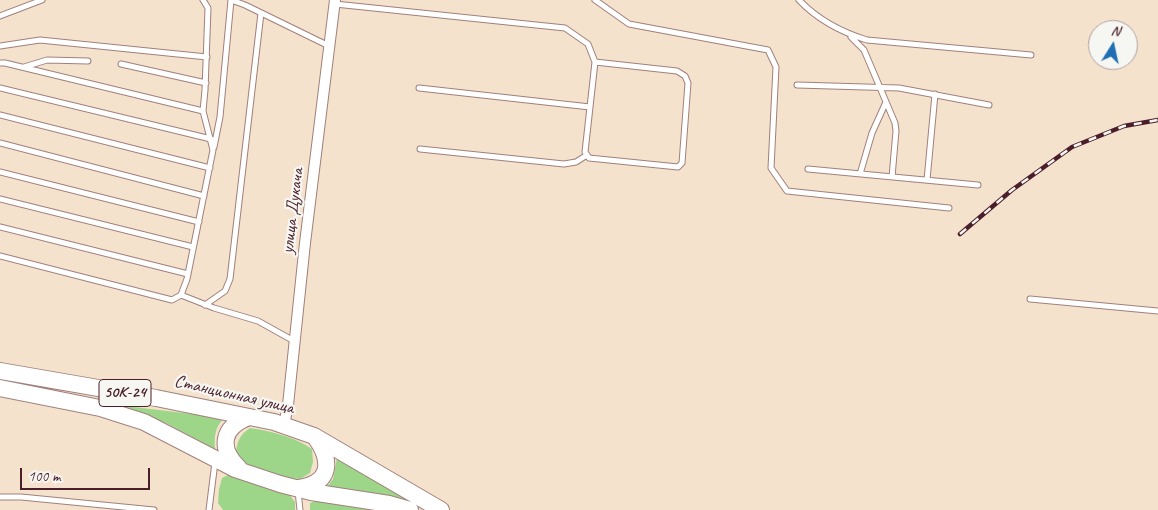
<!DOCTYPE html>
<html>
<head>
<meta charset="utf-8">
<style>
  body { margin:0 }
  #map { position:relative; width:1158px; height:510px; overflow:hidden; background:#f5e2cc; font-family:Caveat,sans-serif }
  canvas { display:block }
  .north { position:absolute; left:1088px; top:20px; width:50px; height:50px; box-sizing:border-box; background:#f6f6f2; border:1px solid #b1a0a2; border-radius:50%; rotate:10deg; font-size:14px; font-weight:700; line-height:20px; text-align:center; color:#4a1f2b }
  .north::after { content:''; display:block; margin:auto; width:18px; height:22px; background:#1f6fb2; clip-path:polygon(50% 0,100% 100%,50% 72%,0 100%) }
  .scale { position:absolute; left:20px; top:468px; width:130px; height:22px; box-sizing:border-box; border:2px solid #4a1f2b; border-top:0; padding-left:6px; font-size:15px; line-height:18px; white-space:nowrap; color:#4a1f2b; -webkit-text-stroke:4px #f6f6f2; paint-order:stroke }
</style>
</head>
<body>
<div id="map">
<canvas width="1158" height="510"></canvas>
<div class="north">N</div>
<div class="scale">100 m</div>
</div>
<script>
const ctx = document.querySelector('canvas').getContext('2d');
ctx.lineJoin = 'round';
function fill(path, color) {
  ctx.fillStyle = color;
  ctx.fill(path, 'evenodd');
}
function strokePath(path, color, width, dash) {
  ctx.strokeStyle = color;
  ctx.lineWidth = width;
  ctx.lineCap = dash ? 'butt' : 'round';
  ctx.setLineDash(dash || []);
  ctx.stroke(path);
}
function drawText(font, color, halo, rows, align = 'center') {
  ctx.font = font + ' Caveat,sans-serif';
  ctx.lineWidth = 4.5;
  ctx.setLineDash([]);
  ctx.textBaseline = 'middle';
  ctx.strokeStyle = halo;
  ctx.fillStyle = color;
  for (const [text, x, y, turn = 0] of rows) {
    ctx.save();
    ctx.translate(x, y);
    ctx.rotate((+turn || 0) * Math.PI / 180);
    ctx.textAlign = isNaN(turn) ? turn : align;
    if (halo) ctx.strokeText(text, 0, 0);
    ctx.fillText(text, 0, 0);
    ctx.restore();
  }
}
fill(new Path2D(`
  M118 405 224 418C215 427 214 437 215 449L166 423Z
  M250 428C270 431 295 437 312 449L313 462 310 473 300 479 286 478 245 464 236 454C237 442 239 435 250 428Z
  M337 458 406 499 327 487 333 479Z
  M230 474 289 494 295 502V510H223L218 503 219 489 222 478Z
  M316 501 383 510H310V503Z`), '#9ed689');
const lane = new Path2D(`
  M595 0 629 24 768 50 776 67 771 168 787 191 949 208
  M799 0C818 20 841 32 867 40L1031 55
  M335 4 565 28 588 44 595 62 585 152 589 158 678 167 682 163 688 83 685 76 677 71 595 62
  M0 16 42 0
  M851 37 864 50 895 123 896 131 892 177
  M0 46 40 40 207 57
  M0 63H5L203 111
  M121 64 206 83
  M24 67 47 60 88 61
  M797 85 899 88 989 105
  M0 88 211 139
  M419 88 590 107
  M0 115 210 168
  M0 143 204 196
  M214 147 220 117 231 0 245 5 329 46
  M420 149 564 164 576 162 587 155
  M808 169 978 185
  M0 172 199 222
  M860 174 872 133 886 102
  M927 180 935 94
  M0 199 193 247
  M0 227 188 274
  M0 256 172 300 181 295 187 279 213 150 203 111 205 90 208 8 203 0
  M181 295 214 308 258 321 294 341
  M1030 299 1158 311
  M205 305 225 291 230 279 261 13
  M298 491 300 510
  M0 497H21L154 510
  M209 510 215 462`);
const street = new Path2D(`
  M284 425 288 405 305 243 335 0`);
const primary = new Path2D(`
  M0 371 156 398 274 422 314 436 441 510
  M0 388 100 408 144 422 235 469 280 484 311 492 389 504 410 510
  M239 468C218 448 222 427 249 417
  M299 488C332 483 332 460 315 437`);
strokePath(lane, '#a0807c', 7);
strokePath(street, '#a0807c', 12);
strokePath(primary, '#a0807c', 18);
strokePath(lane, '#fff', 5);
strokePath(street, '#fff', 10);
strokePath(primary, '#fff', 16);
const rail = new Path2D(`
  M960 234 1012 190 1072 147 1124 126 1158 120`);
strokePath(rail, '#4a1f2b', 4.5);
strokePath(rail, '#f6f6f2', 2.5, [8]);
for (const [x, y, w] of [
  [125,393,52]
]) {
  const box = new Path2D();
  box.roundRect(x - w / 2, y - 13.5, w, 27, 4);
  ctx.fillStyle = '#f6f6f2';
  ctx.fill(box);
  strokePath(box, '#4a1f2b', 1);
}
drawText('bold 16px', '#4a1f2b', null, [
  ["50К-24",125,393]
]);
drawText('18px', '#4a1f2b', '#f6f6f2', [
  ["улица Дукача",293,211,-83],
  ["Станционная улица",234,395,13]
]);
</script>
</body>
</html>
